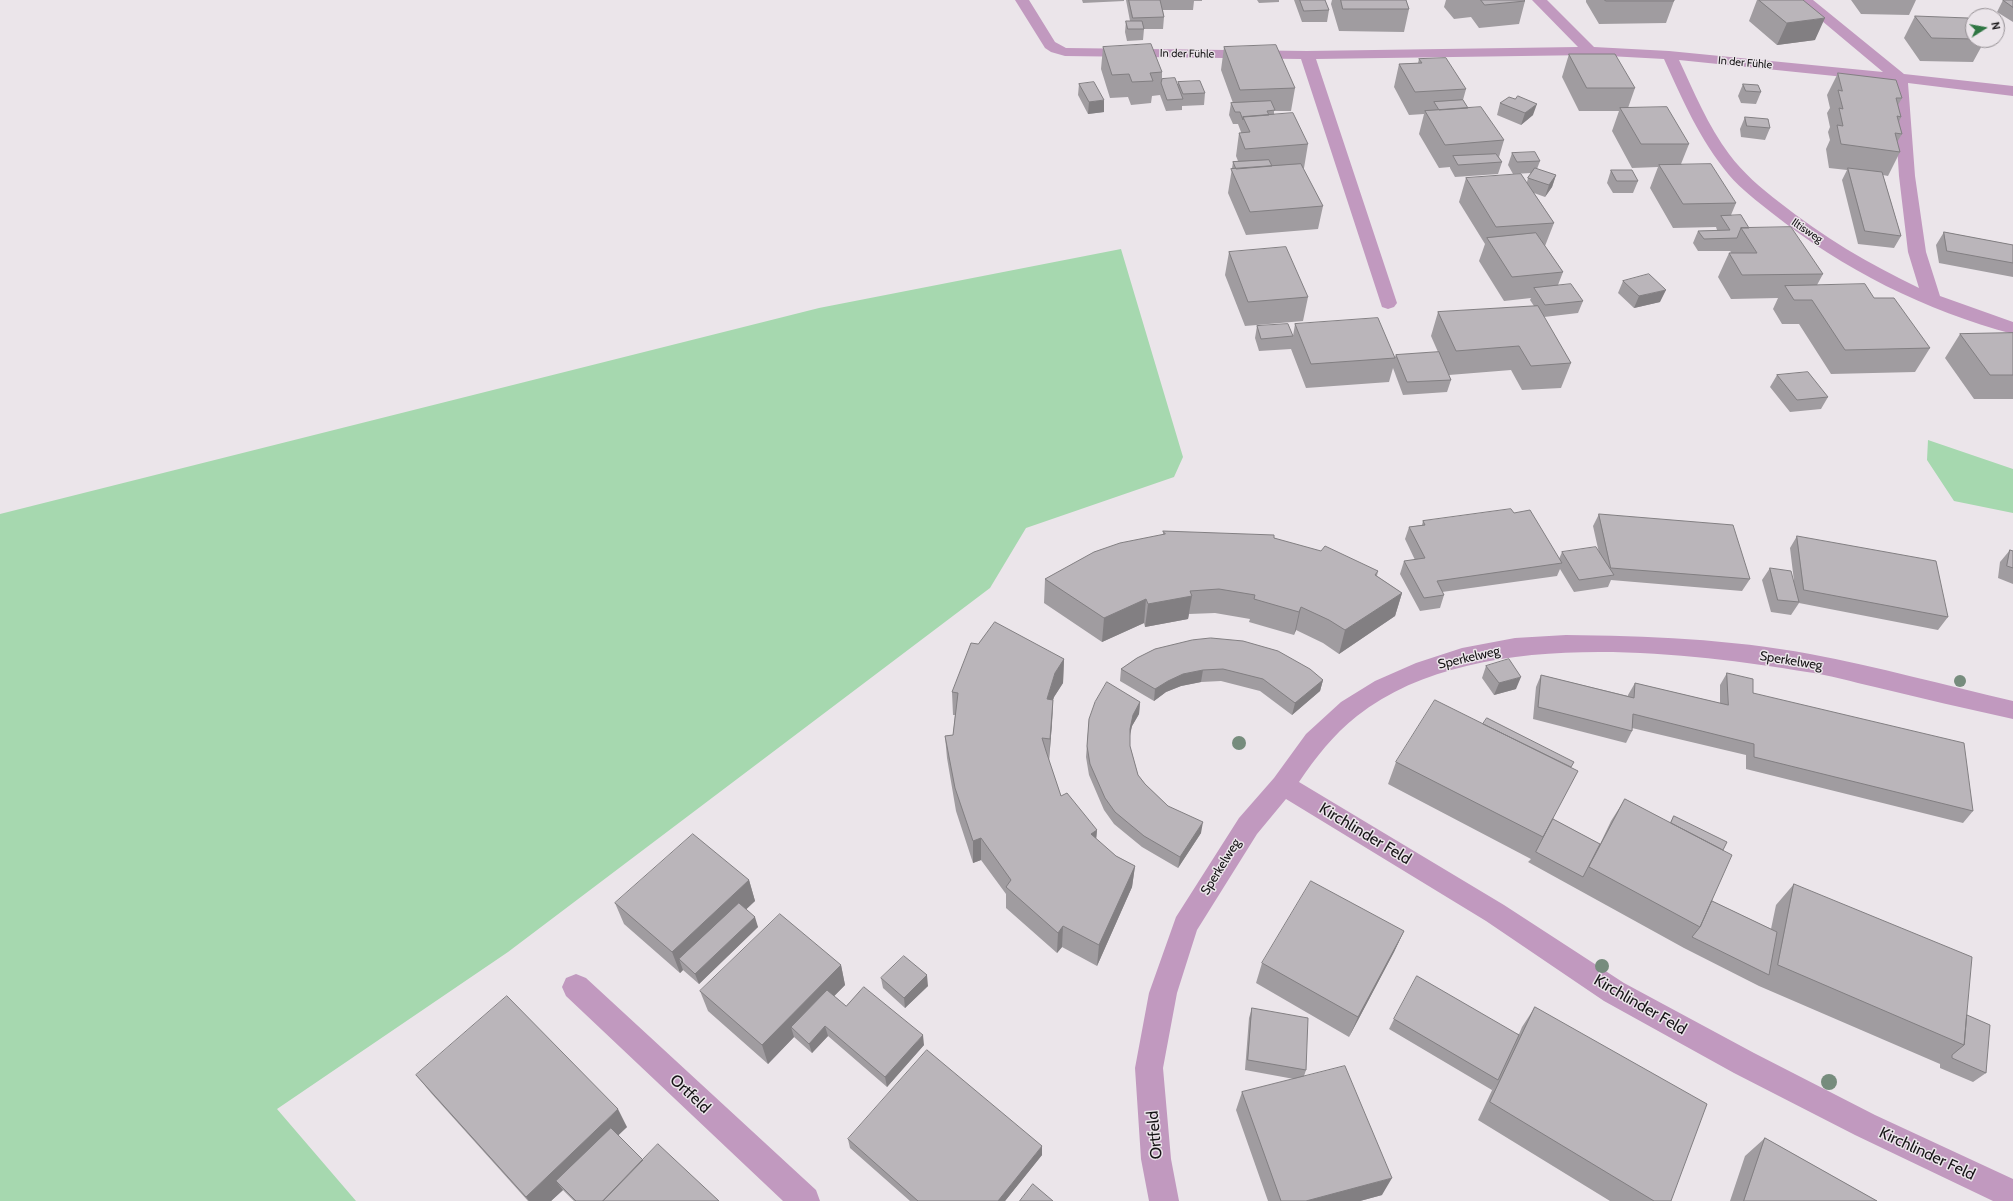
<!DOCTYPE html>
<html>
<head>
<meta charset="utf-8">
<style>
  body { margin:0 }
  #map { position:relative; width:2013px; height:1201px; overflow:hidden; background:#ebe5ea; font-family:Cabin,sans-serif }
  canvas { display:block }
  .north { position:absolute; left:1965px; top:8px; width:40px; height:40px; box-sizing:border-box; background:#ebe5ea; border:1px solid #969195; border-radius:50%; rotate:79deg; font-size:11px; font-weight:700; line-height:16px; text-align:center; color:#161416 }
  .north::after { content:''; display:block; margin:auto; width:14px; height:18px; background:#2f7643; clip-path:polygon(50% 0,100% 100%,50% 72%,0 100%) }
</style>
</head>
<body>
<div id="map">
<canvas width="2013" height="1201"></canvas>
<div class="north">N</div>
</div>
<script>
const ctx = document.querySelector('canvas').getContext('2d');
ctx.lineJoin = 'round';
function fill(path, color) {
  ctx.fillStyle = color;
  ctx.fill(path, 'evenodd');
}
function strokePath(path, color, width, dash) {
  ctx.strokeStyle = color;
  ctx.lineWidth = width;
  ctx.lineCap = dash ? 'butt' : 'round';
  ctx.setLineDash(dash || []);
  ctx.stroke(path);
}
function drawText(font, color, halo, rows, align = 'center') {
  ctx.font = font + ' Cabin,sans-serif';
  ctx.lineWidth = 3;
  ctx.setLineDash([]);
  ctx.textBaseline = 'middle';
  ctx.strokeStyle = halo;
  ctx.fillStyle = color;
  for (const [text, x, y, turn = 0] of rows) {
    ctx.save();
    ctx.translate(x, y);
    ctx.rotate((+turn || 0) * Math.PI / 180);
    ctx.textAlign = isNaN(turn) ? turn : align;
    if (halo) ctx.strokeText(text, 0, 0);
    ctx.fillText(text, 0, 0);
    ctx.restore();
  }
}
fill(new Path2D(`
  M1121 249 1183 457 1174 477 1026 528 990 588 508 952 277 1109 356 1201H0V514L819 308Z
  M1928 440 2013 469V513L1954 501 1927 460Z`), '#a6d8af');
fill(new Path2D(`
  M1015 0H1029L1055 42 1066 48 1307 51 1578 47 1532 0H1547L1594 47 1669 51 1883 72 1797 0H1813L1904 74 2013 86V96L1908 83 1915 176 1926 252 1940 296 2013 322V334C1926 311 1842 269 1772 213 1757 201 1741 189 1729 175 1700 140 1682 99 1664 59L1590 55 1316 59 1397 303 1394 307 1388 309 1382 307 1301 59 1065 56 1051 52 1045 48ZM1679 60 1893 82 1899 176 1908 252 1919 288C1869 264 1823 237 1779 202 1761 188 1743 173 1729 154 1708 126 1694 92 1679 60Z
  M1566 635C1647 636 1730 639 1810 654 1878 667 1945 685 2013 701V719C1967 709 1921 698 1875 687 1852 682 1830 675 1807 672 1674 650 1470 627 1357 716 1333 735 1316 757 1299 782L1504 905 1624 983 1754 1053 1875 1115 2013 1179V1201H1993L1855 1135 1734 1073 1604 1001 1486 921 1286 799 1257 834 1197 930 1177 993 1163 1068 1171 1159 1179 1201H1149L1141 1159 1135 1068 1149 993 1176 917 1239 818 1274 778 1306 734 1341 702 1375 681 1416 663 1462 648 1515 638Z
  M576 974 586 978 816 1190 820 1201H783L566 996 562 987 566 978Z`), '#c199bf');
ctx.fillStyle = '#768c7d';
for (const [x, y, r] of [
  [1960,681,6],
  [1239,743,7],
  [1602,966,7],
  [1829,1082,8]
]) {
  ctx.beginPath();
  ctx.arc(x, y, r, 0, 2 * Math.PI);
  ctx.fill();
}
fill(new Path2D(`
  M1082 0H1124V1L1083 3Z
  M1126 0H1202V1H1194L1193 10H1163L1164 17 1163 29H1144L1143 40 1127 41 1125 32 1126 21H1130Z
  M1257 0H1279V2L1259 3Z
  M1294 0H1325L1329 10 1327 22H1302Z
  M1332 0H1406L1409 9 1404 32 1339 31 1331 4Z
  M1446 0H1524L1525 1 1519 24 1479 28 1471 17 1454 19 1444 7Z
  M1586 0H1674V1L1666 23 1599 24 1586 2Z
  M1757 0H1803L1815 40 1777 45 1749 21Z
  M1851 0H1916L1909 15 1861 14Z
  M2003 0H2013V22L1997 12Z
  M1915 16 1973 24V40H1985L1973 62 1920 61 1904 38Z
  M1103 47 1162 72V79L1178 86V82L1205 93 1204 105 1182 106V110L1166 111 1160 95 1152 96 1151 103 1131 105 1128 97 1110 98 1101 69Z
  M1224 47 1295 88 1291 111H1274V114L1308 144 1304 168H1303L1323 206 1318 229 1246 235 1228 193 1233 162 1238 161 1236 156 1239 133H1241V132L1238 124H1233L1229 115 1231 103H1233L1221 70Z
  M1569 54 1635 88 1628 108 1689 144 1681 164 1736 203 1731 215 1749 228 1823 274 1817 285 1874 298 1930 348 1915 372 1831 374 1799 324H1782L1773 309 1778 298 1731 299 1718 277 1729 253H1731L1730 252 1731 251H1698L1693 243 1698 231 1717 230 1716 227 1673 228 1650 188 1658 167 1632 168 1612 131 1619 111H1579L1562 77Z
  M1419 59 1466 89 1463 100 1468 108 1504 140 1499 157 1502 162 1498 174 1455 177 1450 168V167L1439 168 1419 134 1424 114 1409 115 1394 87 1399 64 1418 63Z
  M1838 73 1902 98 1898 105 1901 117 1899 122 1902 134 1897 142 1900 152 1888 176 1883 175 1901 236 1894 248 1858 244 1842 180 1847 170 1829 168 1826 149 1830 140 1828 132 1830 127 1827 113 1830 108 1827 95Z
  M1079 84 1104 112 1088 114 1078 95Z
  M1743 84 1761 92 1756 104 1741 103 1738 96Z
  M1515 99 1533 115 1521 125 1497 115 1500 103Z
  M1745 117 1770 128 1765 140 1741 137 1740 129Z
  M1512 153 1540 161 1537 169 1556 175 1552 187 1545 197 1534 193 1554 223 1545 246 1563 272 1558 285 1583 301 1578 313 1544 317 1571 363 1561 388 1522 390 1511 370 1449 375 1443 363 1451 380 1447 392 1403 395 1393 368 1389 382 1306 388 1291 349 1259 351 1255 338 1257 326 1293 336 1295 324 1395 357 1396 355 1438 352 1431 336 1438 312 1534 306 1530 300 1531 298 1504 301 1479 261 1485 244 1459 202 1466 178 1527 182 1528 178 1531 173 1513 174 1508 165Z
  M1611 170 1638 181 1633 193H1613L1607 183Z
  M1944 232 2013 245V277L1939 263 1936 245Z
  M1229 252 1308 297 1303 321 1245 326 1225 275Z
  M1623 281 1660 302 1634 308 1618 293Z
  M2013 333V399H1974L1945 358 1960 334Z
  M1777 375 1828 397 1821 409 1790 412 1770 387Z
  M1514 513 1559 559 1562 552 1599 553 1593 526 1599 514 1750 579 1742 591 1611 580 1608 587 1574 592 1560 569 1557 576 1442 592 1444 595 1440 608 1420 611 1400 574 1404 561 1415 560 1405 539 1409 527 1422 525 1423 521Z
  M1163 531 1274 538 1378 571 1377 576 1402 593 1395 616 1339 654 1323 643 1296 630 1294 635 1249 622 1250 619 1215 613 1189 614 1188 619 1145 627 1144 623 1102 642 1044 603 1045 579 1163 535Z
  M1797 536 1948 617 1938 630 1799 603 1791 615 1771 612 1762 580 1770 568 1794 581 1790 548Z
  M2010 550 2013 551V584L1998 578 2000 562Z
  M1137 658 1323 680 1320 691 1292 715 1260 691 1221 681 1201 682 1181 686 1166 692 1154 701 1120 681 1121 669Z
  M1064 659 1063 683 1054 697 1053 700 1052 723 1049 761 1061 796 1097 830 1096 839 1116 856 1135 866 1132 887 1097 966 1062 947 1057 953 1006 908V894L981 860 973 863 956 811 947 758 945 736 953 735 955 715H953L952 692Z
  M1486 666 1516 689 1494 695 1482 678Z
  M1727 673 1753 693 1973 811 1963 823 1746 769V755L1632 728V731L1626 743 1533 719 1536 687 1541 675 1628 696V695L1635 683 1720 703V685Z
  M1140 702 1139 714 1132 726 1130 736V746L1138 775 1145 784 1168 806 1201 833 1178 868 1142 847 1114 824 1104 810 1089 775 1086 757 1089 719Z
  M1396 762 1571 767 1553 819 1600 844 1611 821 1625 799 1670 823 1674 816 1723 850 1712 901 1771 929 1776 905 1794 884 1967 1015 1986 1073 1973 1082 1940 1068V1064L1759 986 1684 948 1528 862 1531 859 1388 784Z
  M749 880 755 901 746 909 758 927 699 984 683 970 680 973 624 924 615 903Z
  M1404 931 1394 952 1349 1037 1256 983 1262 963Z
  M841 965 845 985 834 996 846 1006 924 1045 887 1087 828 1036 812 1053 794 1037 768 1064 708 1011 700 991Z
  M881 978 928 986 905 1008 883 988Z
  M1535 1007 1671 1201H1610L1478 1120 1494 1086 1492 1090 1389 1029 1394 1019 1519 1034 1522 1027Z
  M1252 1008 1306 1070 1304 1076 1382 1195 1360 1201H1268L1236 1110 1242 1092 1294 1079 1245 1070 1249 1018Z
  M416 1075 627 1127 618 1135 643 1160 719 1201H574L563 1190 551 1201H528L431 1093Z
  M1765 1138 1877 1201H1730L1745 1156Z
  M848 1139 1042 1155 1005 1201H910L850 1148Z`), '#a09ca0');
fill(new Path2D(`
  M1825 18 1815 40 1777 45 1787 23Z
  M1104 100V112L1088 114 1089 102Z
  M1537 104 1533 115 1521 125 1525 113Z
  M1556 175 1552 187 1545 197 1549 185Z
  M1666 290 1660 302 1634 308 1639 296Z
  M1402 593 1395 616 1339 654 1345 630Z
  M1192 596 1188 619 1145 627 1148 604Z
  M1146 599 1144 623 1102 642 1104 618Z
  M1301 607 1296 630 1294 635 1299 612Z
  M1064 659 1063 683 1054 697 1046 722 1047 699 1055 673Z
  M1203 670 1201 682 1181 686 1166 692 1154 701 1155 689 1168 681 1183 674Z
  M1521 677 1516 689 1494 695 1499 683Z
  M1323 680 1320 691 1292 715 1295 703Z
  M1053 700 1052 723 1049 761 1050 739Z
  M1140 702 1139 714 1132 726 1128 741 1130 729 1133 715Z
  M1203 822 1201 833 1178 868 1180 857Z
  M1097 830 1095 851 1091 834Z
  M981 838V860L973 863V841Z
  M1135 866 1132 887 1097 966 1099 945Z
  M749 880 755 901 687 966 679 959 683 970 680 973 672 952Z
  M755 917 758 927 699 984 695 974Z
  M1063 926 1062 947 1057 953 1058 933Z
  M1404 931 1394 952 1349 1037 1358 1017Z
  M841 965 845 985 798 1033 791 1027 794 1037 768 1064 762 1045Z
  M927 975 928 986 905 1008 904 998Z
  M825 1026 828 1036 812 1053 809 1044Z
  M923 1035 924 1045 887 1087 885 1077Z
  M618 1109 627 1127 564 1188 556 1181 563 1190 551 1201H529L526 1197Z
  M1042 1146V1155L1005 1201H998Z
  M1392 1178 1382 1195 1360 1201H1306Z`), '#827f82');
const building = new Path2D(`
  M1129 0H1160L1164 17 1133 18Z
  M1300 0H1325L1329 10 1304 11Z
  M1341 0H1406L1409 9H1343Z
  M1481 0H1524L1525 1 1485 5Z
  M1605 0H1674V1H1606Z
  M1759 0H1803L1825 18 1787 23Z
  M2003 0H2013V7Z
  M1915 16 1968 18 1973 24V39L1932 38Z
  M1126 21H1142L1144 29H1128Z
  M1151 44 1162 72 1150 73 1153 81 1132 82 1129 74 1112 75 1103 47Z
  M1276 45 1295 88 1240 90 1224 47Z
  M1569 54H1615L1635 88H1587Z
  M1446 58 1466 89 1415 92 1399 64 1422 63 1419 59Z
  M1838 73 1896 80 1902 98H1896L1901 117 1897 116 1902 134 1895 133 1900 152 1841 144 1837 125 1843 126 1839 108 1843 109 1838 90 1842 91Z
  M1175 78 1183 99 1167 100 1161 83 1162 79Z
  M1200 81 1205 93 1183 94 1178 82Z
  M1094 82 1104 100 1089 102 1079 84Z
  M1743 84 1758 85 1761 92 1746 91Z
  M1518 96 1537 104 1525 113 1500 103 1509 97 1515 99Z
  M1463 100 1468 108 1439 110 1434 102Z
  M1271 101 1275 110 1267 111 1269 115 1243 117V120L1240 112H1235L1231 103Z
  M1481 107 1504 140 1445 145 1425 111Z
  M1667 107 1689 144H1641L1620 108Z
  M1293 113 1308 144 1245 149 1239 133 1250 132 1243 117Z
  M1745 117 1768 119 1770 128 1747 126Z
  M1535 152 1540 161 1517 162 1512 153Z
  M1496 154 1502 162 1458 165 1453 156Z
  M1269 160 1272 166 1236 169 1233 162Z
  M1301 164 1323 206 1250 212 1231 169Z
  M1711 164 1736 203 1683 204 1659 165Z
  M1535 168 1556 175 1549 185 1528 178Z
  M1848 168 1882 172 1901 236 1865 231Z
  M1611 170H1632L1638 181H1617Z
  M1521 174 1554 223 1496 227 1466 178Z
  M1741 215 1749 228H1741L1737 238 1704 239 1698 231 1730 230 1721 216Z
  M1791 227 1823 274 1742 275 1729 253H1757L1741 228Z
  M1944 232 2013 245V263L1947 251Z
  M1536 233 1563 272 1512 277 1487 238Z
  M1286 247 1308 297 1248 302 1229 252Z
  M1649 274 1666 290 1639 296 1623 281Z
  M1571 284 1583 301 1545 305 1534 288Z
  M1865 284 1874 298H1894L1930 348 1845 350 1812 300H1794L1785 286Z
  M1538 306 1571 363 1531 366 1519 346 1456 351 1438 312Z
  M1378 318 1395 358 1311 364 1295 324Z
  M1288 324 1293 336 1261 339 1257 326Z
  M2013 333V375H1990L1960 334Z
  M1439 352 1451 380 1407 382 1396 355Z
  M1808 372 1828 397 1797 400 1777 375Z
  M1511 509 1514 513 1530 510 1562 563 1437 581 1444 595 1424 598 1404 561 1425 558 1409 527 1425 525 1423 521Z
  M1599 514 1733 525 1750 579 1611 568Z
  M1163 531 1274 535V538L1321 551 1325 546 1378 571 1375 575 1402 593 1345 630 1329 620 1301 607 1299 612 1254 599 1255 595 1219 589 1190 591 1192 596 1148 604 1146 599 1104 618 1045 579 1094 552 1120 543 1165 534Z
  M1797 536 1936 561 1948 617 1804 590Z
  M1596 547 1614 575 1579 580 1562 552Z
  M2010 550 2013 551V568L2007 566Z
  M1770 568 1791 571 1799 602 1778 600Z
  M995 622 1064 659 1055 673 1047 699 1053 700 1050 739 1042 738 1046 751 1061 796 1067 793 1097 830 1091 834 1116 856 1135 866 1099 945 1063 926 1058 933 1006 887 1011 880 981 838 973 841 955 788 945 736 953 735 958 693 952 692 971 643 978 644Z
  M1211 638 1243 641 1278 651 1310 669 1323 680 1295 703 1263 679 1223 669 1203 670 1183 674 1168 681 1155 689 1121 669 1137 658 1155 649 1192 640Z
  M1509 659 1521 677 1499 683 1486 666Z
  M1727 673 1753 679V693L1964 743 1973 811 1754 757V744L1633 714 1632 731 1538 707 1541 675 1634 698 1635 683 1728 705Z
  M1107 682 1140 702 1133 715 1130 729V746L1138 775 1145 784 1168 806 1203 822 1180 857 1144 836 1115 812 1105 798 1090 764 1087 746 1089 719 1095 702Z
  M1435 700 1578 771 1543 837 1396 762Z
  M1487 718 1574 762 1571 767 1483 724Z
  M1625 799 1732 855 1700 927 1589 867Z
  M1674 816 1727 842 1723 850 1671 823Z
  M1553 819 1600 844 1583 877 1536 852Z
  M693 834 749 880 672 952 615 903Z
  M1311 881 1404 931 1358 1017 1262 963Z
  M1794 884 1972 957 1964 1045 1778 965Z
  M1712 901 1777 932 1769 975 1692 937 1700 927Z
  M739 903 755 917 695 974 679 959Z
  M780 914 841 965 762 1045 700 991Z
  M904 956 927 975 904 998 881 978Z
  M1417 976 1519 1035 1498 1080 1394 1019Z
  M864 987 923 1035 885 1077 825 1026 809 1044 791 1027 827 990 846 1006Z
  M507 996 618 1109 526 1197 416 1075Z
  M1535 1007 1707 1104 1671 1201H1654L1490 1102Z
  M1252 1008 1308 1018 1306 1070 1248 1060Z
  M1967 1015 1990 1025 1986 1073 1952 1058V1055L1964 1045Z
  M927 1050 1042 1146 998 1201H918L848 1139Z
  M1345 1066 1392 1178 1306 1201H1281L1242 1092Z
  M611 1128 643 1160 603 1201H576L556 1181Z
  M1765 1138 1877 1201H1744Z
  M658 1144 719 1201H603Z
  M1033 1184 1053 1201H1020Z`);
fill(building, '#bab5ba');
strokePath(building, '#827f82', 1);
drawText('11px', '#161416', '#ebe5ea', [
  ["In der Fühle",1187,54,1],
  ["In der Fühle",1745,63,5],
  ["Iltisweg",1807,231,34]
]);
drawText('13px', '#161416', '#ebe5ea', [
  ["Sperkelweg",1469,658,-13],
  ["Sperkelweg",1791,661,9],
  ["Sperkelweg",1221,867,-58]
]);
drawText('16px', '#161416', '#ebe5ea', [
  ["Kirchlinder Feld",1365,834,31],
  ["Kirchlinder Feld",1640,1005,30],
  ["Ortfeld",690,1094,43],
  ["Ortfeld",1155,1135,-95],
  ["Kirchlinder Feld",1927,1154,25]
]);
</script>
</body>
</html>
